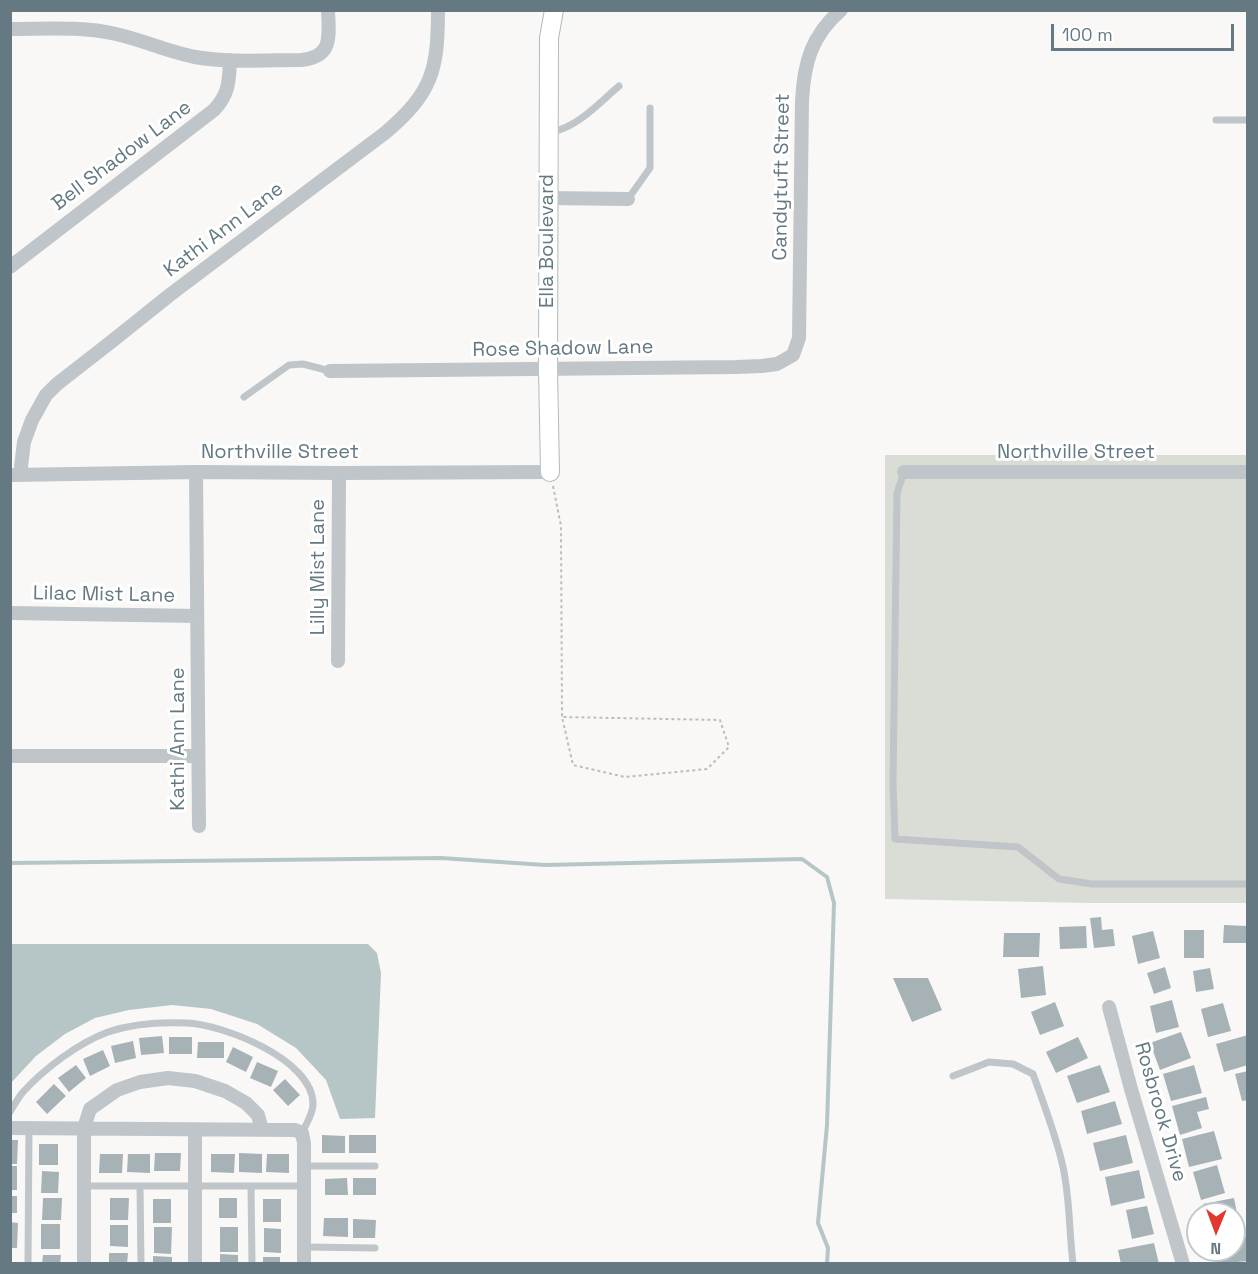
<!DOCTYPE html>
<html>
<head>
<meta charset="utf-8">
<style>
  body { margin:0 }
  #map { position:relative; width:1258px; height:1274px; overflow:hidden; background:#f9f8f6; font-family:"Space Grotesk",sans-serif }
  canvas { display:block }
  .frame { position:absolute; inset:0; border:12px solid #647981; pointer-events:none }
  .north { position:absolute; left:1186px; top:1202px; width:60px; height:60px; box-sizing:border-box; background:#fff; border:2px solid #c1c9cd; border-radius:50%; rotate:181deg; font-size:16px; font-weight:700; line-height:24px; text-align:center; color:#647981 }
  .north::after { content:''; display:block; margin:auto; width:21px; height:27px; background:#e1392e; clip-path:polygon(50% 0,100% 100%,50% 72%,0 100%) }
  .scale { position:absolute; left:1051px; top:24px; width:183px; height:27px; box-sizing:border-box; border:3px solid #647981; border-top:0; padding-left:8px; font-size:18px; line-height:21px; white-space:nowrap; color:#647981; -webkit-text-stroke:4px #fff; paint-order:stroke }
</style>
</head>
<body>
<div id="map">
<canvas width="1258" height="1274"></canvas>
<div class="frame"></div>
<div class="north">N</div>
<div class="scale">100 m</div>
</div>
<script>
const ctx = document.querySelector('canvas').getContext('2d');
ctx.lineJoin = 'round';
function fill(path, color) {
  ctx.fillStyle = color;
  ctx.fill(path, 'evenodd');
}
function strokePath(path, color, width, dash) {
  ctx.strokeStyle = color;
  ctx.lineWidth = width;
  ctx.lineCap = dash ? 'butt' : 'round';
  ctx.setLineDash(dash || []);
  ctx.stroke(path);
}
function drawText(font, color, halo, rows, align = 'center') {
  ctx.font = font + ' "Space Grotesk",sans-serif';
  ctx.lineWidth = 6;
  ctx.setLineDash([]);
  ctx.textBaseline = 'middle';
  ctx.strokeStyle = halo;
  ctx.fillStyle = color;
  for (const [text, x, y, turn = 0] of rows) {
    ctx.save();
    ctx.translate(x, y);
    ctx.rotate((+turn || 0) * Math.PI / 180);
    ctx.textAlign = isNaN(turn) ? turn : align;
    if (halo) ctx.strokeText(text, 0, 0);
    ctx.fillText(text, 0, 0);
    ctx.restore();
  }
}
fill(new Path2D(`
  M885 455H1247V903H1087L885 899Z`), '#daddd5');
fill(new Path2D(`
  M11 944H368L377 953 381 973 375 1118 340 1119 326 1080 296 1048 257 1024 211 1009 172 1005 129 1010 95 1018 65 1034 36 1056 11 1083Z`), '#b6c6c7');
strokePath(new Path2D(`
  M10 863 441 858 545 865 802 859 827 877 834 903 827 1125 818 1223 828 1248 827 1264`), '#b6c6c7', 4);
fill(new Path2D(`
  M1101 917 1102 930 1113 929 1115 946 1094 948 1090 918Z
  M1224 925 1248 926V943H1223Z
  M1086 926 1087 948 1060 949 1059 927Z
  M1184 930H1204V958H1184Z
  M1153 931 1160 958 1138 964 1132 936Z
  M1004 933H1040L1039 957H1003Z
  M1043 966 1046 995 1021 998 1018 969Z
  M1165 967 1171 988 1154 994 1147 973Z
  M1210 968 1214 989 1196 992 1193 971Z
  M893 978H928L942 1010 912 1022Z
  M1172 1000 1179 1027 1156 1033 1150 1006Z
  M1055 1002 1064 1026 1040 1035 1031 1012Z
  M1223 1003 1231 1031 1208 1037 1201 1009Z
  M1181 1032 1191 1058 1160 1070 1150 1043Z
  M1248 1035V1065L1224 1072 1216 1044Z
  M162 1036 164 1053 141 1055 139 1038Z
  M169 1037H192V1054H169Z
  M1078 1037 1088 1058 1056 1073 1046 1052Z
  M133 1041 136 1058 115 1063 111 1046Z
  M198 1042H224V1058H197Z
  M233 1047 253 1057 246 1072 226 1062Z
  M103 1050 110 1066 90 1076 83 1059Z
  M257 1062 278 1071 271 1087 250 1078Z
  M76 1065 86 1078 69 1092 58 1078Z
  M1100 1065 1110 1092 1077 1103 1067 1076Z
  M1194 1065 1202 1093 1171 1101 1163 1074Z
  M1248 1071V1100L1242 1101 1235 1074Z
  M285 1079 300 1095 288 1106 273 1090Z
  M54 1084 66 1096 47 1114 36 1102Z
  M1206 1097 1209 1109 1197 1112 1202 1128 1180 1135 1172 1106Z
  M1115 1101 1122 1124 1087 1134 1081 1111Z
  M1214 1131 1222 1159 1189 1167 1182 1139Z
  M322 1135 345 1136V1153H322Z
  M349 1135H376V1153H349Z
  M1126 1135 1133 1163 1100 1171 1093 1143Z
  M10 1140H18L17 1164H10Z
  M39 1144H58V1165H39Z
  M155 1153H181L180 1171H154Z
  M239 1153 262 1154V1173L239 1172Z
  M100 1154H123L122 1173H99Z
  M128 1154H150V1173L127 1172Z
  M211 1154H235L234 1173 211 1172Z
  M267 1154H289V1173L266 1172Z
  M1217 1165 1225 1193 1201 1200 1193 1172Z
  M10 1166H17V1190H10Z
  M1139 1170 1145 1198 1111 1206 1105 1177Z
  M42 1171 59 1172 58 1193H41Z
  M347 1178 348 1195H325V1179Z
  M353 1178H376V1195H353Z
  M10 1196H17V1213H10Z
  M43 1198H62L61 1220H42Z
  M110 1198H129L128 1220H110Z
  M219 1198H237V1218H219Z
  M1234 1198 1240 1229 1234 1231V1214H1205L1203 1204Z
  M153 1199H171V1223H153Z
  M263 1199H281V1222H263Z
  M1147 1206 1154 1234 1132 1239 1126 1210Z
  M324 1218H348V1237L323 1236Z
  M353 1219 376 1220 375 1238H353Z
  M10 1222 18 1223 17 1248H10Z
  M41 1224H60V1249H41Z
  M110 1225H128V1247L110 1246Z
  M154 1227H172L171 1254 154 1253Z
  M220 1227H238V1252H220Z
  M264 1228 281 1229V1253L264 1252Z
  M1248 1236V1261L1216 1264 1214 1250H1234V1238Z
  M1154 1243 1159 1264H1121L1118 1250Z
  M109 1253H128L127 1264H109Z
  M220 1254 238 1255V1264H220Z
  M43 1255H61L60 1264H42Z
  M153 1256 172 1257V1264H153Z
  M263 1257H280V1264H263Z`), '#a6b2b5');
const secondary = new Path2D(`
  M550 472 548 369 549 38 554 10`);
strokePath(secondary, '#b2babd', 20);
strokePath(new Path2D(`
  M553 486 561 526 562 717 573 765 625 777 707 769 729 747 720 720 562 717`), '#babec0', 2, [3, 3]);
strokePath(new Path2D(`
  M1216 120H1248
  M551 132C578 127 599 103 619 86
  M628 199 650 168V108
  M244 397 289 365 303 364 330 371
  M904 472 897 493 893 783 895 839 1018 847 1059 879 1092 884H1248
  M953 1076 989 1062 1013 1064 1033 1074C1044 1105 1056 1135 1063 1167 1070 1199 1069 1231 1073 1264
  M10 1112C14 1105 18 1098 23 1092 44 1069 78 1043 108 1032 131 1024 162 1022 186 1023 222 1024 313 1059 313 1104 313 1114 306 1124 302 1133
  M304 1166H375
  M84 1186H304
  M140 1186 141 1264
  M251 1186 252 1264
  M304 1247 375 1248
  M28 1264 29 1129`), '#bfc5c8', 7);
strokePath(new Path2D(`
  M10 29C45 29 82 26 116 34 143 40 168 52 195 57 230 63 266 60 301 60 333 57 329 37 328 10
  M548 198 628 199
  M10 267 214 110C229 94 229 82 230 60
  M330 371 736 367 762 366 777 364 793 355 799 338 802 101C804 63 811 36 841 10
  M196 472 199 826
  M904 472H1248
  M12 475 196 472 339 473 550 472
  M20 475 24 442 32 420 46 395 57 384 111 342 171 294 385 133C432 93 438 71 438 10
  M10 613 197 616
  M338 661 339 473
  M10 756H198
  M1109 1007 1131 1089 1183 1264
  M10 1128 295 1130 302 1133 304 1143V1264
  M195 1130V1264
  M84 1264V1128L90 1109 117 1090 140 1082 168 1078 195 1081 225 1091 246 1103 258 1115 262 1130`), '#bfc5c8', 14);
strokePath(secondary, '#fff', 18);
drawText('20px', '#647981', '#fff', [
  ["Bell Shadow Lane",122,156,-37],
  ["Candytuft Street",782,177,-89],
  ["Kathi Ann Lane",224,230,-37],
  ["Ella Boulevard",548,241,-90],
  ["Rose Shadow Lane",563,349,-1],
  ["Northville Street",280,453],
  ["Northville Street",1076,453],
  ["Lilly Mist Lane",319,567,-90],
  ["Lilac Mist Lane",104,595,1],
  ["Kathi Ann Lane",179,739,-90],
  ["Rosbrook Drive",1160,1112,74]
]);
</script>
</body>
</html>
